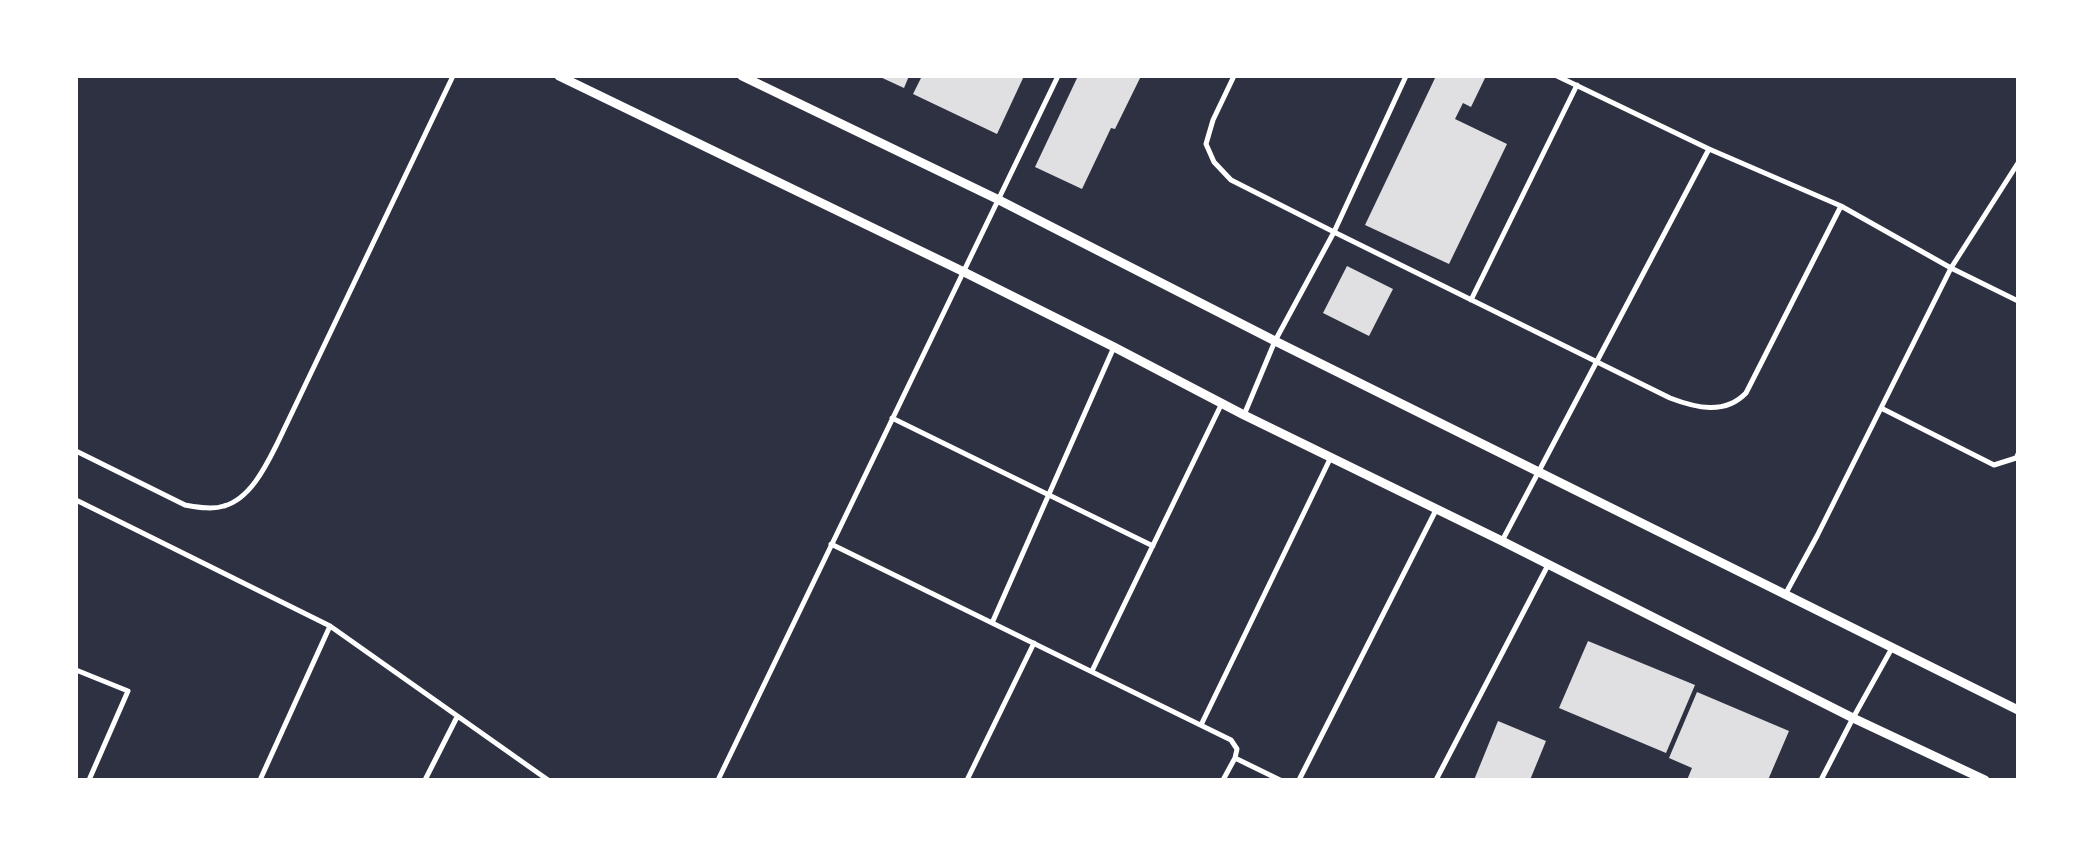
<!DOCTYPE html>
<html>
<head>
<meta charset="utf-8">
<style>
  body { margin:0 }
  #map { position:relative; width:2094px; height:856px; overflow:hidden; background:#2d3142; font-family:"Titillium Web",sans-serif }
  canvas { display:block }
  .frame { position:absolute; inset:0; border:78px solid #fff; pointer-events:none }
</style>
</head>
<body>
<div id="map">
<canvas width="2094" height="856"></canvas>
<div class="frame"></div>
</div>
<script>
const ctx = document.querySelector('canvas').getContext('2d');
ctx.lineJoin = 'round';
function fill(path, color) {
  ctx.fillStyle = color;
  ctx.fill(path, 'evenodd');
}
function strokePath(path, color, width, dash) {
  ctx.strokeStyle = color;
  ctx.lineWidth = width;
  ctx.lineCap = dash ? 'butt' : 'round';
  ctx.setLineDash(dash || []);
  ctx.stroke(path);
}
fill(new Path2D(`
  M878 76H909L904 88Z
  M922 76H1024L997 134 913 94Z
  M1078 76H1141L1115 129 1111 128 1082 189 1035 167Z
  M1436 76H1486L1471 107 1463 103 1455 119 1507 144 1449 264 1365 225Z
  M1347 266 1393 289 1369 336 1323 313Z
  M1588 641 1695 685 1666 753 1559 708Z
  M1697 692 1789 731 1768 780H1687L1692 768 1669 758Z
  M1498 721 1546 741 1530 780H1474Z`), '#e0e0e3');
strokePath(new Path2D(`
  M1234 76 1213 120 1206 144 1214 162 1231 180 1334 232 1670 398C1696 408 1725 415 1746 393L1841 206
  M1557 76 1709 149 1841 206 1951 268 2018 301
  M1471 300 1577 85
  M1881 408 1994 465 2016 458 2018 454
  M1244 415 1275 341 1334 232 1406 76
  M892 418 1153 546
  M76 451 185 505C197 507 212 510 224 506 250 499 266 466 277 444L453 76
  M76 500 330 626 548 780
  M1502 541 1709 149
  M831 544 1231 740 1237 749 1235 758 1223 780
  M1786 593 1817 536 1951 268 2018 163
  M992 623 1114 347
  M76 670 128 691 89 780
  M1092 671 1222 403
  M1201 725 1331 457
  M1235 758 1280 780
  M260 780 330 626
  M425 780 457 717
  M718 780 1058 76
  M967 780 1034 643
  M1299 780 1436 510
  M1436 780 1548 565
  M1821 780 1853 718 1892 648`), '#fff', 5);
strokePath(new Path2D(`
  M559 76 962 271 1114 347 1244 415 1502 541 1853 718 1985 780
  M742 76 997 199 1275 341 2018 710`), '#fff', 9);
</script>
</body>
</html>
